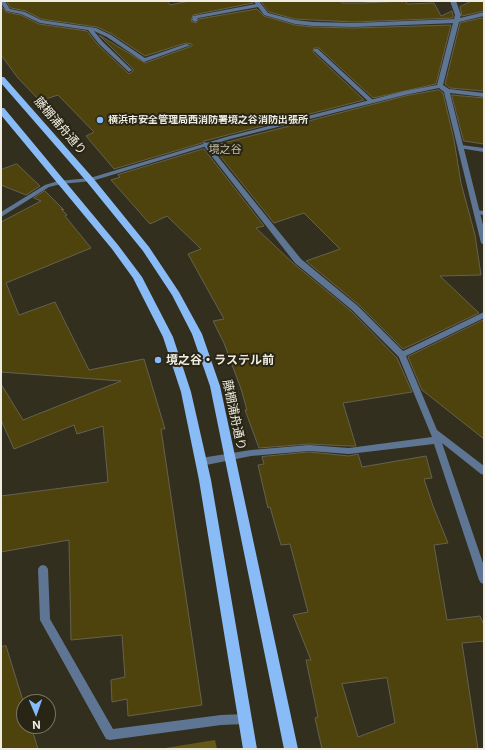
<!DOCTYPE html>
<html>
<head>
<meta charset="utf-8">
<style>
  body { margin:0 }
  #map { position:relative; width:485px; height:750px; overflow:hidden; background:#332f1f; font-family:Inter,sans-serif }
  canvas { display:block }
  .frame { position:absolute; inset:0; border:2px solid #efede2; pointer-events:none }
  .north { position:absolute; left:16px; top:694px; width:40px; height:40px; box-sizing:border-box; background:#292515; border:1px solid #787567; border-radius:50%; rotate:178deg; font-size:11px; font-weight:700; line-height:16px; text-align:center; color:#efede2 }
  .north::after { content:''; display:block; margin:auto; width:14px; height:18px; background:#85bbfb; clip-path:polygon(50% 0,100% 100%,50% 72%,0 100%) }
</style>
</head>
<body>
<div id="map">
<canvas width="485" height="750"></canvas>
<div class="frame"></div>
<div class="north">N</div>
</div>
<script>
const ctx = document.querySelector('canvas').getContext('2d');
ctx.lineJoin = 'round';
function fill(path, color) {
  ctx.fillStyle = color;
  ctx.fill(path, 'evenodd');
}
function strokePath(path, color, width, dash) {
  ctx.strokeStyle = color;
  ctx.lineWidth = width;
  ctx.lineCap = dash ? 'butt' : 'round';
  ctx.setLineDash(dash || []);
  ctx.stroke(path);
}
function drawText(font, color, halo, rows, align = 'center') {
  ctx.font = font + ' Inter,"Noto Sans JP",sans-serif';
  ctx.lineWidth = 4;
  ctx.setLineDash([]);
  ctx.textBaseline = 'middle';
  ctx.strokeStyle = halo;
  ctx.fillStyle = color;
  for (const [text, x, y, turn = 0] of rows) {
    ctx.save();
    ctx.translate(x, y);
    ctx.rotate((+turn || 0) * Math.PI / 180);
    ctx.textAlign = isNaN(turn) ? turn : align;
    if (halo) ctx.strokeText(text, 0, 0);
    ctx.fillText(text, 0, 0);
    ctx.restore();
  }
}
fill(new Path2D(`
  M215 740 217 749H159Z`), '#655715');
const building = new Path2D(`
  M7 1H167L170 5 189 1H252L253 3 193 15 191 21 196 23 199 19 257 9 264 16 295 25 313 27 354 28 451 25 436 84 373 98 319 48H314L313 52 364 100 204 141 202 143 114 169 86 136 94 132 58 95 40 101 18 78 1 55V6L6 12 21 15 39 24 87 31 98 45 129 74 133 71V69L99 35 145 63 192 46V44L186 43 145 56 112 34 97 27 41 19 26 11 11 8Z
  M261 1H342V3H362L406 1 407 4 434 3 441 16 452 11 453 15V18L354 22 313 20 295 19 269 12Z
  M472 1H484V11L462 16 460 7Z
  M484 18V91L450 88 445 84 460 23Z
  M439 90 443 93 454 140 461 183 475 235 481 275 440 276 479 313 403 349 359 305 306 261 340 249 304 213 274 223 212 146 405 96Z
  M452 95 484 98V144L464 141Z
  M204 149 264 226 256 228 294 264 351 311 397 358 412 392 343 403 356 446H349L309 444 259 448 245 410H247L241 389 224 343 213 321 224 319 188 254 201 249 167 216 150 224 111 180 120 177 118 175Z
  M17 164 40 186 26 195 1 185V170Z
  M45 191 64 210 61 209 67 215 65 216 91 248 6 283 19 315 55 302 89 370 144 359 165 429H161L202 705 128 716 127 699 112 702 111 680 125 677 122 635 71 640 69 540 1 552V496L108 482 103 426 77 434 74 425 14 449 1 420V384L23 420 121 381 1 372V222L41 201 34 198Z
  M484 320V439L422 390 408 357Z
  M309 452 349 456 358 454 362 467 426 456 432 478 424 479 433 506 448 543 434 545 447 620 480 616 484 625V641L462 643 478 749H322L315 718 318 717 306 660H311L293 615 308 612 290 544 281 545 270 507 268 508 258 465 264 464 262 457ZM387 678 395 723 358 737 342 684Z
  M6 646 24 704V726H31L38 749H1V647Z`);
fill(building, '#4e430d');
strokePath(building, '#65614f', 1);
fill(new Path2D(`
  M1 1H5L10 9 25 12 41 20 96 28 111 35 145 58 186 44 191 45 144 62 107 37 94 31 103 42 131 69 132 70 129 72 99 44 88 30 40 23 21 14 6 11 1 3Z
  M253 1H259L268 13 295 20 313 22 354 23 456 19 459 21 456 23 354 27 313 26 295 24 264 15 258 7 198 18 197 21 195 22 192 20 193 16 256 4Z
  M314 49H318L373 100V102H369L314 51Z
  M205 142 207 143 301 259 358 306 405 353 406 355 405 357H399L352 310 295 263 203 145V143Z
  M461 145 484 148V152L459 148V146Z
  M474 210 484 211V215L474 214Z
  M43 565 46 566 48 569 50 619 113 729 221 715 245 714 249 715 250 719 249 723 245 724 221 725 110 740 106 739 40 620 38 569 40 566Z`), '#5e7693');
fill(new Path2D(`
  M450 1H456L461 15 460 18 484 12V16L459 22 443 85 449 89 484 93V97L450 93 484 229V245L481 243 444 92 439 88 405 95 230 139 92 181 61 184 49 187 1 217V212L45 185 58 181 90 178 226 137 405 91 437 85 455 15Z
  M484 312V318L406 356 437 430 484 466V475L481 474 442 443 484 566V584L481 583 479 580 434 444 349 454 309 451 251 456 201 466 198 465 197 462 198 459 201 458 251 450 309 445 349 448 432 437 398 355 399 353Z`), '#5e7693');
fill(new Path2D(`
  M1 77H4L93 178 149 247 179 292 202 334 220 386 298 749H284L210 386 192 334 172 295 143 251 87 182 1 83Z
  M1 108H4L118 245 142 277 173 337 191 392 211 480 257 749H243L199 480 181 392 163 337 133 278 112 249 1 115Z`), '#89bcf7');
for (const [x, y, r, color] of [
  [100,120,4,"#85bbfb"],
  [158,360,4,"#85bbfb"]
]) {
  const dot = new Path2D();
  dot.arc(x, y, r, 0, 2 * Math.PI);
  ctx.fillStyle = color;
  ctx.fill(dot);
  strokePath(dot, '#292515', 1.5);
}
drawText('bold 10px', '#efede2', '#292515', [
  ["横浜市安全管理局西消防署境之谷消防出張所",108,120]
], 'left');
drawText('11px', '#c3bfab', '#292515', [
  ["境之谷",225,150]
]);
drawText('12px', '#efede2', '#292515', [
  ["藤棚浦舟通り",60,126,49],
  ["藤棚浦舟通り",234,415,78]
]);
drawText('bold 12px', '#efede2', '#292515', [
  ["境之谷・ラステル前",166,360]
], 'left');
</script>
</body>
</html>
